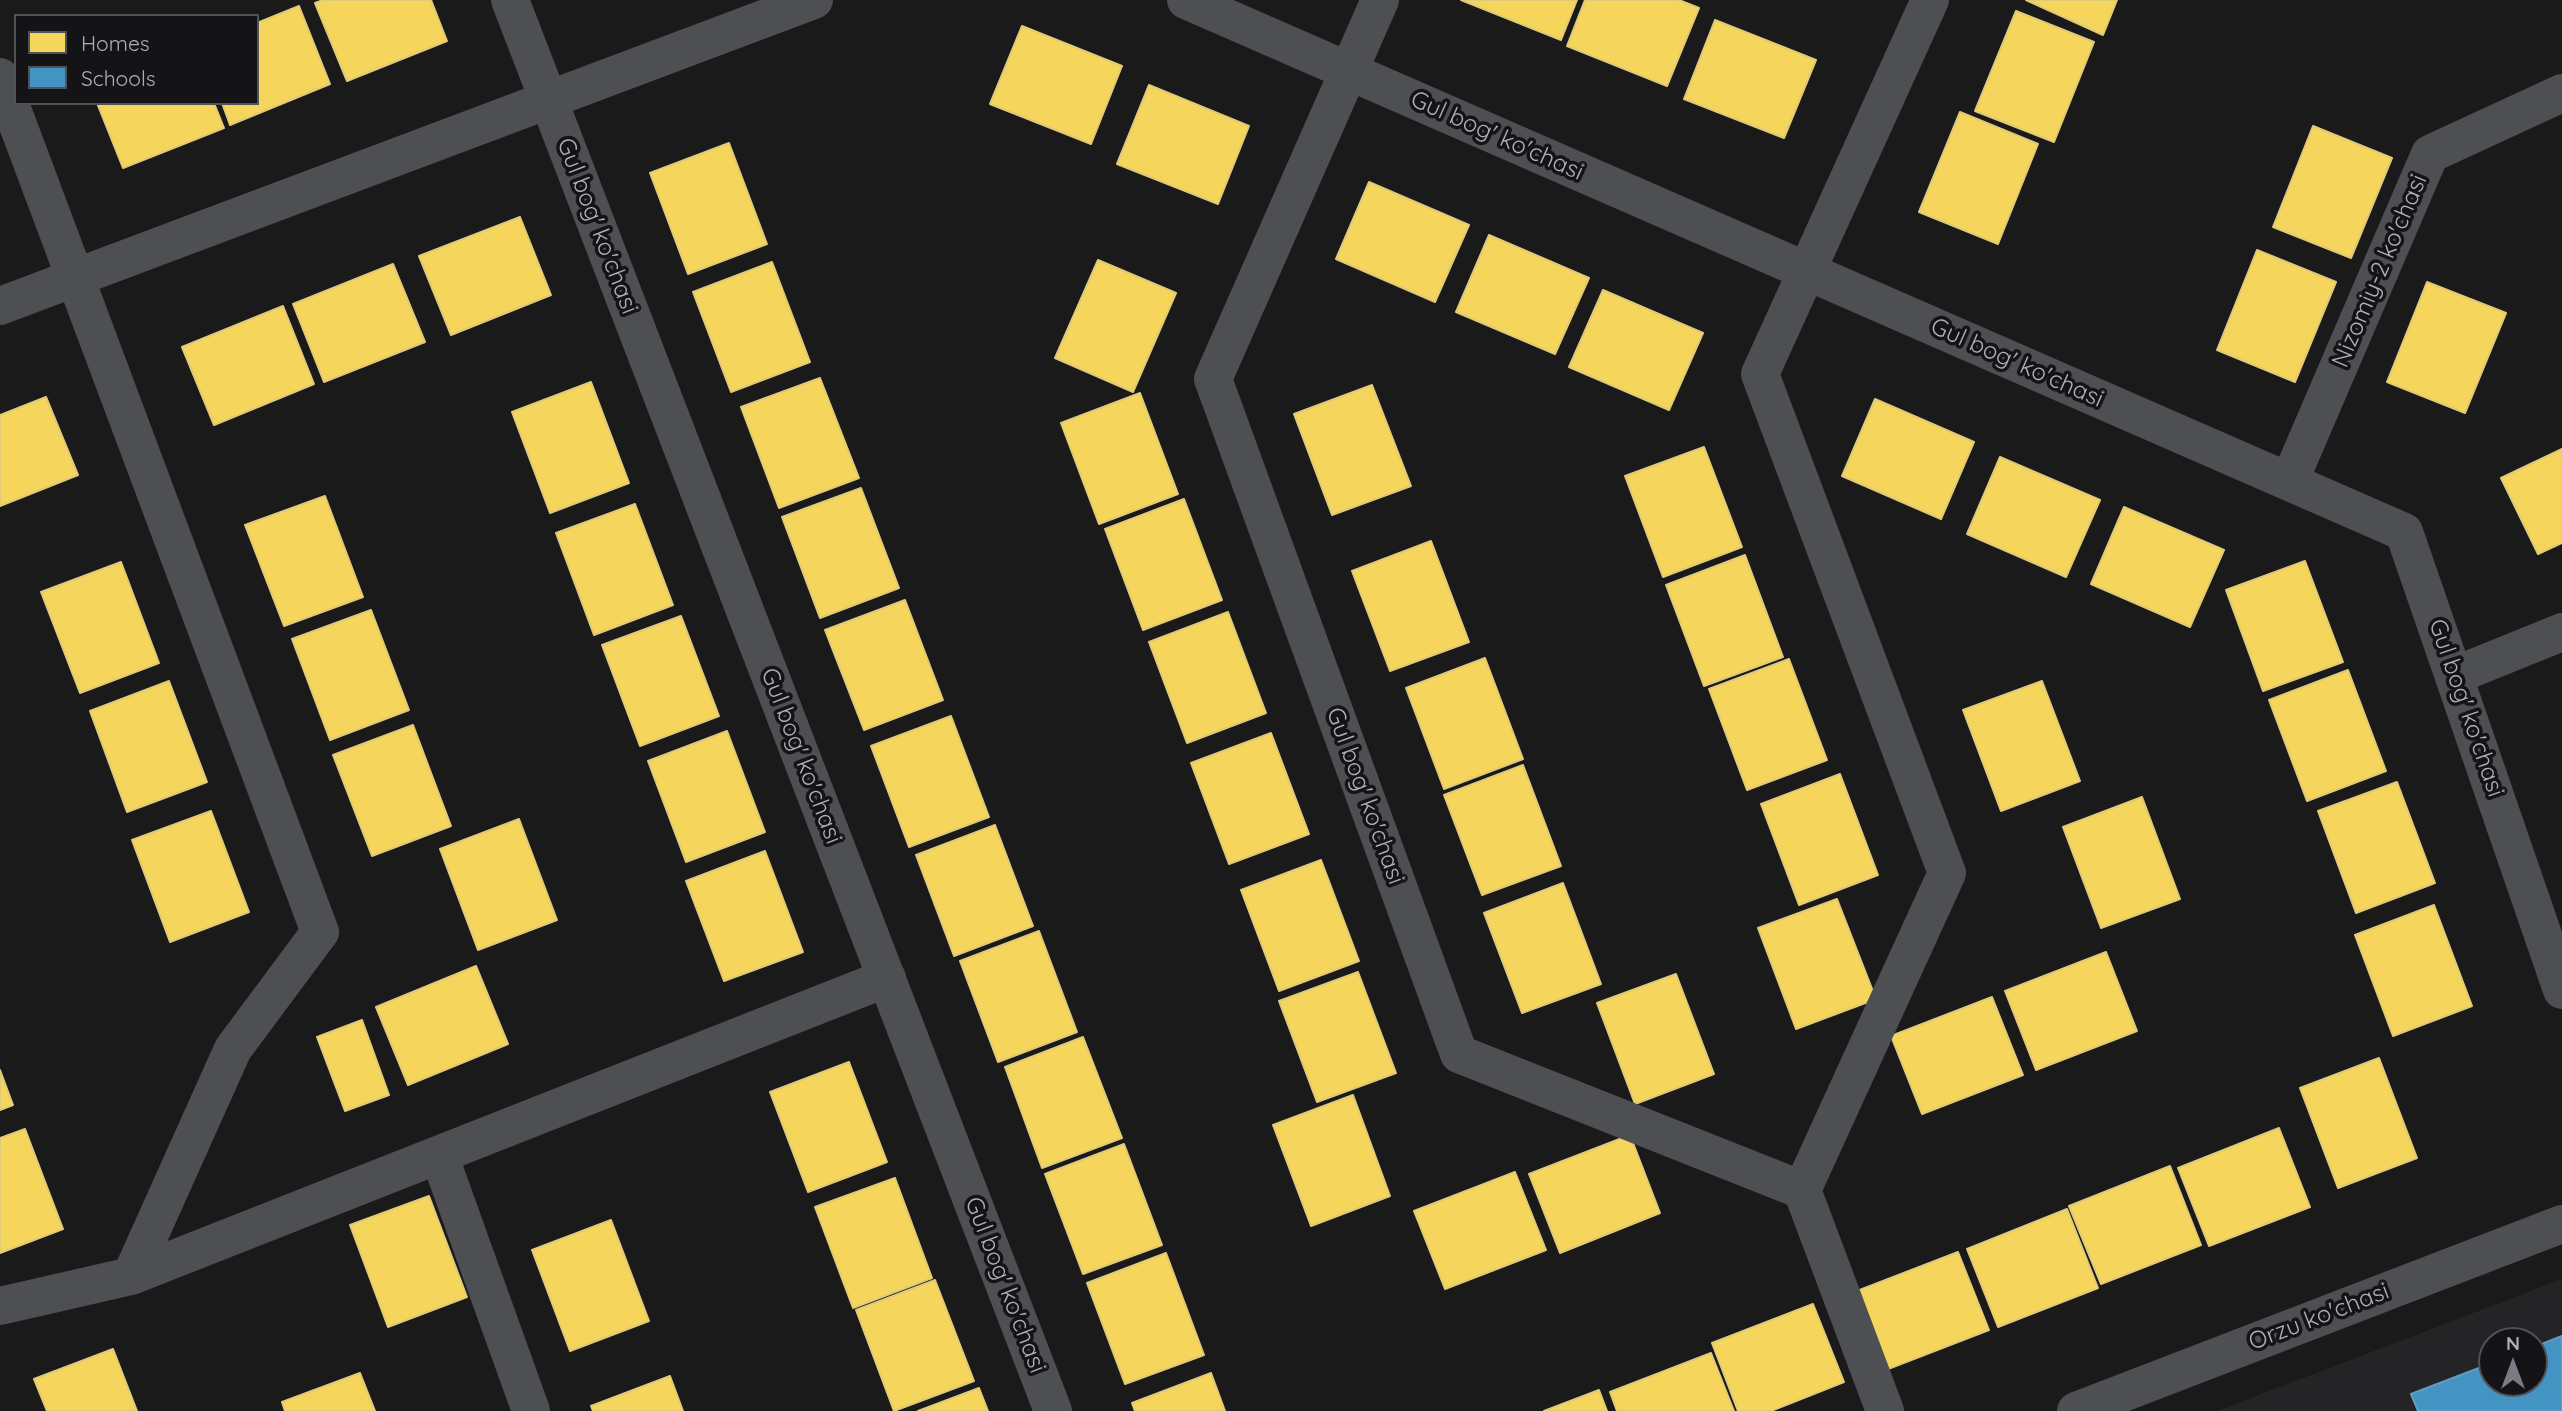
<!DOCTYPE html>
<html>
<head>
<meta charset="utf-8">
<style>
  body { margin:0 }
  #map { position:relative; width:2562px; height:1411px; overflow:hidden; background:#1a1a1a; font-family:Quicksand,sans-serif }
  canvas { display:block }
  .legend { position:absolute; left:14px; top:14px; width:245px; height:91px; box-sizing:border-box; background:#141416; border:2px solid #515258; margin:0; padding:9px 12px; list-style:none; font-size:21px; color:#acb0ba }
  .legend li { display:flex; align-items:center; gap:14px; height:35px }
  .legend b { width:35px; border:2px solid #515258 }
  .north { position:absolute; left:2478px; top:1327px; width:70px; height:70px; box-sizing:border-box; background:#141416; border:2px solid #515258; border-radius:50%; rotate:0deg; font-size:19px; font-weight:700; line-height:28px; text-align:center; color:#acb0ba }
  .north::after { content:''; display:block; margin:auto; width:24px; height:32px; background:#797c82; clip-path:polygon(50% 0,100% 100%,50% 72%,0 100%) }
</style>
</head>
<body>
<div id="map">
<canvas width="2562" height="1411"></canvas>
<ul class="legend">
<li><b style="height:19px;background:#f6d55c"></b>Homes</li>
<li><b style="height:19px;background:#4393c3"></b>Schools</li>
</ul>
<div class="north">N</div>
</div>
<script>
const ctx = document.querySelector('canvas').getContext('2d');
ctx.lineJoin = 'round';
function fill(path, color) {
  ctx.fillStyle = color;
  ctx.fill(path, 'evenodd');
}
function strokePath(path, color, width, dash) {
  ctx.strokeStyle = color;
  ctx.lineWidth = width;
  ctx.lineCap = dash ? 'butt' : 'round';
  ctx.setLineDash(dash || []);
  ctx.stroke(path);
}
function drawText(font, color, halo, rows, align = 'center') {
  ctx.font = font + ' Quicksand,sans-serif';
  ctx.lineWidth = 7;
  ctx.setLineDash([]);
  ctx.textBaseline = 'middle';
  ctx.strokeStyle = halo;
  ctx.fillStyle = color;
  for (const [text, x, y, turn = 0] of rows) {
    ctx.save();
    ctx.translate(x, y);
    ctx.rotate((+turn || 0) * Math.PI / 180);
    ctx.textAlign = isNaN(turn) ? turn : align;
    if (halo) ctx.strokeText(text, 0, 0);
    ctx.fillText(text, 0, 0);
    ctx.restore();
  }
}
fill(new Path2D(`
  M2562 1279V1411H2217ZM2492 1341H2534V1383H2492Z`), '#242426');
const homes = new Path2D(`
  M323 0H431L447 41 347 81 315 3Z
  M1461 0H1577L1561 40Z
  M1585 0H1679L1699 8 1667 86 1567 46Z
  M2026 0H2117L2103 35Z
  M299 6 330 84 230 125 222 103H257V23Z
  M2016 11 2094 42 2054 142 1975 111Z
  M1715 20 1816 60 1784 138 1684 99Z
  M1022 26 1122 66 1091 144 990 104Z
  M1149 85 1249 126 1218 204 1117 164Z
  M97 103H214L224 128 123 168Z
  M1960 112 2038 144 1998 244 1919 212Z
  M2313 126 2392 158 2351 258 2273 227Z
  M729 143 767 244 688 274 650 173Z
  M1369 182 1469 225 1435 302 1336 259Z
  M520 217 551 295 451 335 419 256Z
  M1489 235 1589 278 1555 354 1456 312Z
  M2257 250 2336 282 2295 382 2217 350Z
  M1098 260 1176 293 1133 392 1055 358Z
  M772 262 810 362 731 392 693 292Z
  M393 264 425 342 324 382 293 304Z
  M2427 282 2506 313 2465 413 2387 382Z
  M1603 290 1703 333 1669 410 1569 367Z
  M283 306 314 384 214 425 182 347Z
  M820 378 859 478 779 508 741 407Z
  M591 382 629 483 550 513 512 412Z
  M1372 385 1411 486 1332 515 1294 414Z
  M1140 393 1178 494 1099 524 1061 423Z
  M46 397 78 475 0 506V415Z
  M1875 399 1974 442 1941 519 1842 476Z
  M1704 447 1742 547 1663 577 1625 476Z
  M2562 449V543L2538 554 2501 478Z
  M2000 457 2100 500 2066 577 1967 534Z
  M861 488 899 588 820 618 782 517Z
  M325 496 363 597 284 626 245 525Z
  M1184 499 1222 600 1143 630 1105 529Z
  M635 504 673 605 594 635 556 533Z
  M2124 507 2224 550 2190 627 2091 584Z
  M1431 541 1469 642 1390 671 1352 571Z
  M1745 555 1783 657 1704 686 1666 585Z
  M2305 561 2343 662 2263 691 2226 590Z
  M121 562 159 663 80 693 41 592Z
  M905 600 943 700 864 730 825 630Z
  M371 610 409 710 330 740 292 639Z
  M1228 612 1266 713 1187 743 1149 642Z
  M681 616 719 716 640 746 602 645Z
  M1485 658 1523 759 1444 789 1406 688Z
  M1789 659 1827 760 1747 790 1709 689Z
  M2348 670 2386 771 2307 801 2269 700Z
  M169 681 207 782 127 812 90 711Z
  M2042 681 2080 781 2001 811 1963 710Z
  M951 716 989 817 909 847 871 746Z
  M413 725 451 826 372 856 333 755Z
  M727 731 765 832 686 862 648 761Z
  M1271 733 1309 834 1229 864 1191 763Z
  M1523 765 1561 866 1482 895 1444 795Z
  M1840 774 1878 875 1799 905 1761 804Z
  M2397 782 2435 883 2356 913 2318 811Z
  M2142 797 2180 899 2101 928 2063 827Z
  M211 811 249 912 170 942 132 840Z
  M519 819 557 920 478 950 440 849Z
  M995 825 1033 926 954 956 916 855Z
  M765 851 803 952 724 981 686 881Z
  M1321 860 1359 961 1279 991 1241 890Z
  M1563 883 1601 984 1522 1013 1484 913Z
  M1837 899 1876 999 1796 1029 1758 928Z
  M2434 905 2472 1006 2393 1036 2355 935Z
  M1039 931 1077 1032 998 1062 960 961Z
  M2106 952 2137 1031 2036 1070 2005 991Z
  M476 966 508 1044 408 1085 376 1007Z
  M1358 972 1396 1073 1317 1102 1279 1001Z
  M1676 974 1714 1074 1635 1104 1597 1003Z
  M1992 997 2023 1075 1922 1114 1891 1036Z
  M362 1020 389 1095 345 1111 317 1037Z
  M1083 1037 1122 1138 1042 1168 1005 1067Z
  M2379 1058 2417 1158 2338 1188 2300 1088Z
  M849 1062 887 1162 808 1192 770 1092Z
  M0 1070 13 1105 0 1110Z
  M1353 1095 1390 1196 1311 1226 1273 1125Z
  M2279 1128 2310 1207 2209 1246 2178 1168Z
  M25 1129 63 1229 0 1253V1138Z
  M1630 1135 1660 1213 1560 1253 1529 1174Z
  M1124 1144 1162 1245 1083 1274 1045 1174Z
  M2170 1166 2201 1245 2101 1284 2069 1206Z
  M1515 1172 1546 1250 1445 1289 1414 1211Z
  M895 1178 932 1278 853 1308 815 1207Z
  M429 1196 467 1297 388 1327 350 1225Z
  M2067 1209 2098 1288 1998 1327 1967 1249Z
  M611 1220 649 1321 570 1351 532 1250Z
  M1958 1252 1989 1330 1888 1369 1857 1291Z
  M1166 1253 1204 1355 1125 1384 1087 1283Z
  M935 1280 974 1381 894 1411 856 1310Z
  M1813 1304 1844 1382 1771 1411H1738L1712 1343Z
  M113 1349 137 1411H47L34 1379Z
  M1711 1353 1734 1411H1617L1610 1392Z
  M360 1373 375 1411H285L282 1402Z
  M1211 1373 1225 1411H1135L1132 1403Z
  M670 1376 683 1411H593L591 1406Z
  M979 1388 988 1411H918Z
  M1599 1390 1607 1411H1544Z`);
fill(homes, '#f6d55c');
strokePath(homes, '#e0ca78', 2);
const schools = new Path2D(`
  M2562 1336V1411H2418L2411 1394 2492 1363V1383H2534V1347Z`);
fill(schools, '#4393c3');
strokePath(schools, '#629cc0', 2);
strokePath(new Path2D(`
  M510 0 1053 1411
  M1186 0 2404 532 2562 990
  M1380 0 1213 379 1459 1054 1802 1190
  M0 77 320 932 233 1049 131 1276
  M0 306 814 0
  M2289 482 2430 154 2562 93
  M2456 675 2562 632
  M439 1155 531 1411
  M0 1306 131 1276 887 978
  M1885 1411 1802 1190 1947 873 1760 374 1930 0
  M2076 1411 2562 1224`), '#4e4f53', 38);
drawText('24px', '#acb0ba', '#141416', [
  ["Gul bog' ko'chasi",1497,136,24],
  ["Gul bog' ko'chasi",597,226,69],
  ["Nizomiy-2 ko'chasi",2380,271,-67],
  ["Gul bog' ko'chasi",2017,363,24],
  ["Gul bog' ko'chasi",2466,708,71],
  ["Gul bog' ko'chasi",801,756,69],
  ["Gul bog' ko'chasi",1365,796,70],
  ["Gul bog' ko'chasi",1005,1285,69],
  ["Orzu ko'chasi",2319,1317,-21]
]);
</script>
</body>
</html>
